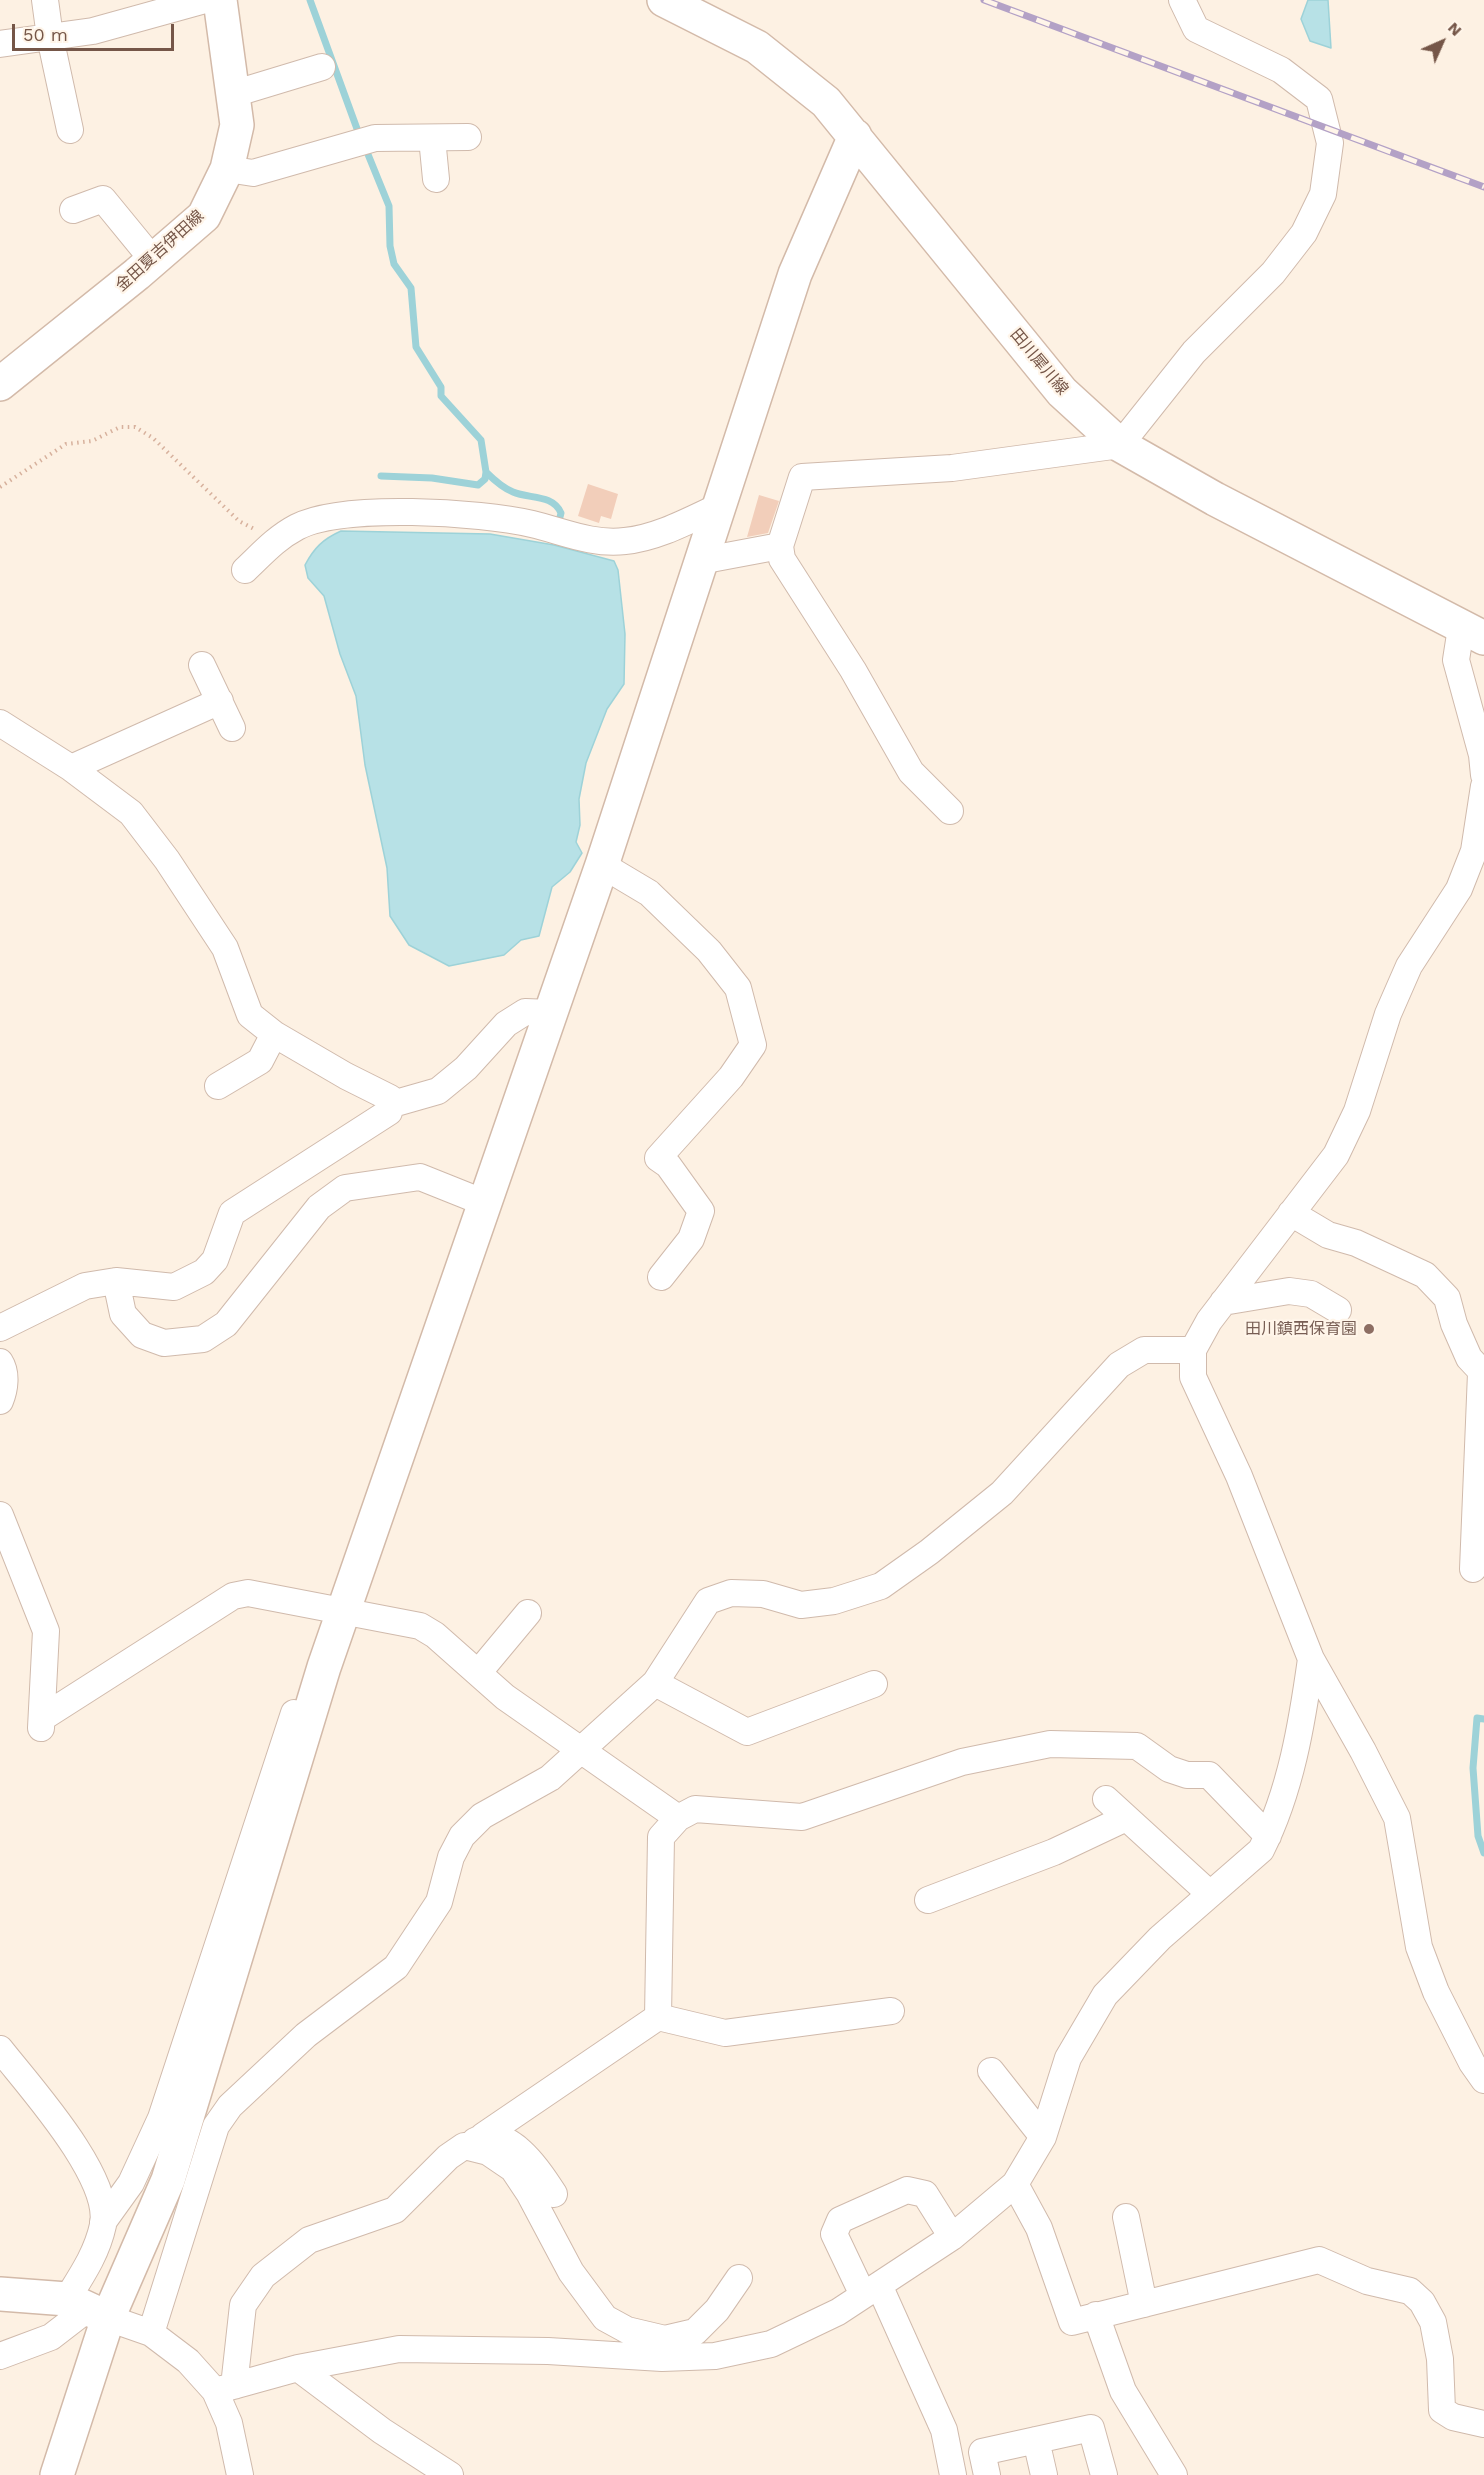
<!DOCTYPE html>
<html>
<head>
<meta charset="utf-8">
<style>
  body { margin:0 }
  #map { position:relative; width:1484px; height:2475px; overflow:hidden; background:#fdf1e3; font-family:"Work Sans",sans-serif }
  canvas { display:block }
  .north { position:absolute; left:1412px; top:12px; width:60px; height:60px; -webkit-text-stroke:4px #fff5e9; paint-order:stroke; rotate:45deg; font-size:16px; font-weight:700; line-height:24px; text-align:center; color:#755648 }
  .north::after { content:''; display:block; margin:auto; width:21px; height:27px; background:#755648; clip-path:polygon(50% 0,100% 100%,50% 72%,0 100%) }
  .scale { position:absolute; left:12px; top:24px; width:162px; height:27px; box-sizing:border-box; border:3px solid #755648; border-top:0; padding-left:8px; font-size:18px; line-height:21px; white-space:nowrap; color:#755648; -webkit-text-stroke:4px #fff5e9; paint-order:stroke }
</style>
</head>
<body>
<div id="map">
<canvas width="1484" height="2475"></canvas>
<div class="north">N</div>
<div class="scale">50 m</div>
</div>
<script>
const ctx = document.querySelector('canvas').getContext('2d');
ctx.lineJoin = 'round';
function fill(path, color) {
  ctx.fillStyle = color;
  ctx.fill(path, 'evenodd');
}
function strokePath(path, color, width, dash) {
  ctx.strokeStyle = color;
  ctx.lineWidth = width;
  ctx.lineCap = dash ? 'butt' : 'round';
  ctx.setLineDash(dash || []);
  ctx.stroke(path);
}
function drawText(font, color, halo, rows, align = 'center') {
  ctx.font = font + ' "Work Sans","Noto Sans JP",sans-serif';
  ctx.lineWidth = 4.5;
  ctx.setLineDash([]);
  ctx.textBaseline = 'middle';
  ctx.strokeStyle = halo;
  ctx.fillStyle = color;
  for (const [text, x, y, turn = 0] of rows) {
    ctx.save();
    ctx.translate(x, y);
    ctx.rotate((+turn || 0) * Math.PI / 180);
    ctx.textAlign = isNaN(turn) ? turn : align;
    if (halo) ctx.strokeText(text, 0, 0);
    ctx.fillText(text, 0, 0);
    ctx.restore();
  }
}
const water = new Path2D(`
  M1308 0H1328L1331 48 1310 41 1301 19Z
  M341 531 490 534 554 545 614 561 618 570 625 634 624 684 607 709 586 763 579 799 580 825 576 842 582 853 570 872 552 887 539 936 521 940 504 955 449 966 409 945 390 916 387 868 365 765 356 696 340 654 324 596 308 578 305 565C314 548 323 539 341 531Z`);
fill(water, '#b7e1e6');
strokePath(water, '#9dd2d8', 1.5);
strokePath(new Path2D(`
  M310 0 360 137
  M365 147 389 206 390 246 394 264 411 288 416 347 441 387V396L481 440 486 472C494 480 503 488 513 492 529 499 553 494 561 513L558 525
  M381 476 432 478 478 485 485 479 486 472
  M1484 1719 1477 1718 1473 1768 1478 1836 1484 1853`), '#9dd2d8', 7);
fill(new Path2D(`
  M588 484 618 494 611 519 601 516 599 523 578 516Z
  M759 495 779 501 768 533 747 537Z`), '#f2ceba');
const street = new Path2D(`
  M45 0 50 37 70 130
  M0 44 93 31 205 0
  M233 94 322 67
  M432 138 436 179
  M227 169 253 173 375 138 468 137
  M73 210 103 199 153 260
  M780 546 782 559 853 670 911 772 950 811
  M700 561 780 546 802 477 952 468 1120 445 1194 352 1273 273 1304 233 1323 194 1330 143 1319 99 1281 70 1196 29 1182 0
  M245 570C262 554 276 538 297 527 343 503 480 512 532 524 562 531 592 545 625 541 657 538 690 520 718 507
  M1461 628 1456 660 1482 755 1484 775
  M202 665 232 728
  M0 723 71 768 131 813 167 860 225 948 250 1015 274 1034 346 1076 390 1098 389 1112 232 1213 215 1260 204 1272 174 1287 116 1281 85 1286 0 1328
  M71 768 220 701
  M1484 786 1474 851 1459 889 1409 966 1388 1014 1357 1111 1336 1155 1209 1321 1193 1350V1377L1239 1476 1311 1659 1363 1751 1397 1818 1419 1947 1436 1992 1472 2063 1484 2080
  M602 865 649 893 709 951 738 988 753 1045 731 1077 658 1158 668 1165 701 1211 691 1239 661 1277
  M218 1086 260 1061 274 1034
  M389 1105 438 1091 466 1068 506 1024 525 1012 551 1013
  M1291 1213 1328 1235 1356 1243 1425 1275 1447 1298 1454 1324 1469 1358 1484 1374
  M116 1281 123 1314 142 1335 164 1343 203 1339 226 1324 319 1207 345 1188 420 1177 485 1203
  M1223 1302 1289 1291 1311 1294 1338 1310
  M0 1362C7 1373 5 1389 0 1401
  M0 1515 46 1631 41 1728
  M1473 1569 1481 1373
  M478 1673 528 1613
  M655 1683 747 1732 874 1684
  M42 1718 233 1596 248 1593 420 1626 435 1635 505 1697 678 1818
  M1106 1799 1210 1894
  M928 1900 1054 1852 1126 1818
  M658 2017 725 2033 891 2011
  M0 2049C29 2086 112 2177 103 2225 97 2253 82 2275 67 2299
  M991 2071 1043 2137
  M483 2136 658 2017 661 1837 678 1818 695 1809 802 1817 962 1762 1050 1744 1137 1746 1169 1769 1187 1775H1209L1268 1836
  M475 2141C508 2123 539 2170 554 2194
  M1015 2184 1039 2228 1072 2322 1319 2260 1367 2281 1410 2291 1422 2302 1433 2322 1440 2359 1442 2410 1453 2417 1484 2424
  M1126 2217 1144 2304
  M103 2222 131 2183 161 2118 294 1713
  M879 2285 944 2430 953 2475
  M863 2295 834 2234 840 2220 907 2190 925 2194 952 2237
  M1096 2315 1123 2391 1174 2475
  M108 2318 151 2333 188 2361 215 2391 229 2423 240 2475
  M151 2333 216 2126 230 2106 306 2035 396 1967 439 1902 451 1857 462 1836 482 1816 550 1778 655 1683 708 1601 731 1593 763 1594 801 1605 834 1601 881 1586 929 1552 1002 1493 1119 1365 1144 1350H1193
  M0 2356 51 2337 86 2310
  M298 2368 382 2431 450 2475
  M234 2386 243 2305 263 2276 309 2240 395 2210 448 2157 464 2146 488 2152 513 2169 529 2193 571 2272 605 2318 627 2330 665 2339 695 2332 717 2310 739 2278
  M215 2391 298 2368 399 2349 548 2351 662 2358 715 2356 771 2344 838 2312 952 2237 1015 2184 1043 2137 1068 2058 1105 1995 1160 1938 1261 1850C1291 1791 1302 1723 1311 1659
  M1036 2440 1044 2475
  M987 2475 982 2452 1091 2428 1104 2475`);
const secondary = new Path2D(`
  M664 0 757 47 826 102 1062 392 1120 445 1215 499 1484 638
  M0 384 137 274 204 216 227 169 237 125 220 0
  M0 2294 67 2299 108 2318
  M57 2475 108 2318 168 2180 324 1667 602 865 795 274 855 136`);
strokePath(street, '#d0baac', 28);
strokePath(secondary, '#d3baa9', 36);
strokePath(new Path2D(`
  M0 487 66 444 92 441 120 427H135L153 438 239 521 256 530`), '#d7b19d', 4, [1.5, 4.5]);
strokePath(street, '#fff', 26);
strokePath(secondary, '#fff', 33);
const rail = new Path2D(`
  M984 0 1484 187`);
strokePath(rail, '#b3a1c6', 7);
strokePath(rail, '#fff5e9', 4.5, [14]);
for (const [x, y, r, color] of [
  [1369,1329,6,"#8d6e63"]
]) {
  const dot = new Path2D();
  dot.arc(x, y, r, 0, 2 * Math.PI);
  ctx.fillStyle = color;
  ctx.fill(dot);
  strokePath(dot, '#fff5e9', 2);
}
drawText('16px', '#755648', '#fff5e9', [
  ["金田夏吉伊田線",160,251,-42],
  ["田川犀川線",1039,362,50]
]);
drawText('16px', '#785e54', '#fff5e9', [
  ["田川鎮西保育園",1357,1329]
], 'right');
</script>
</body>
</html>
